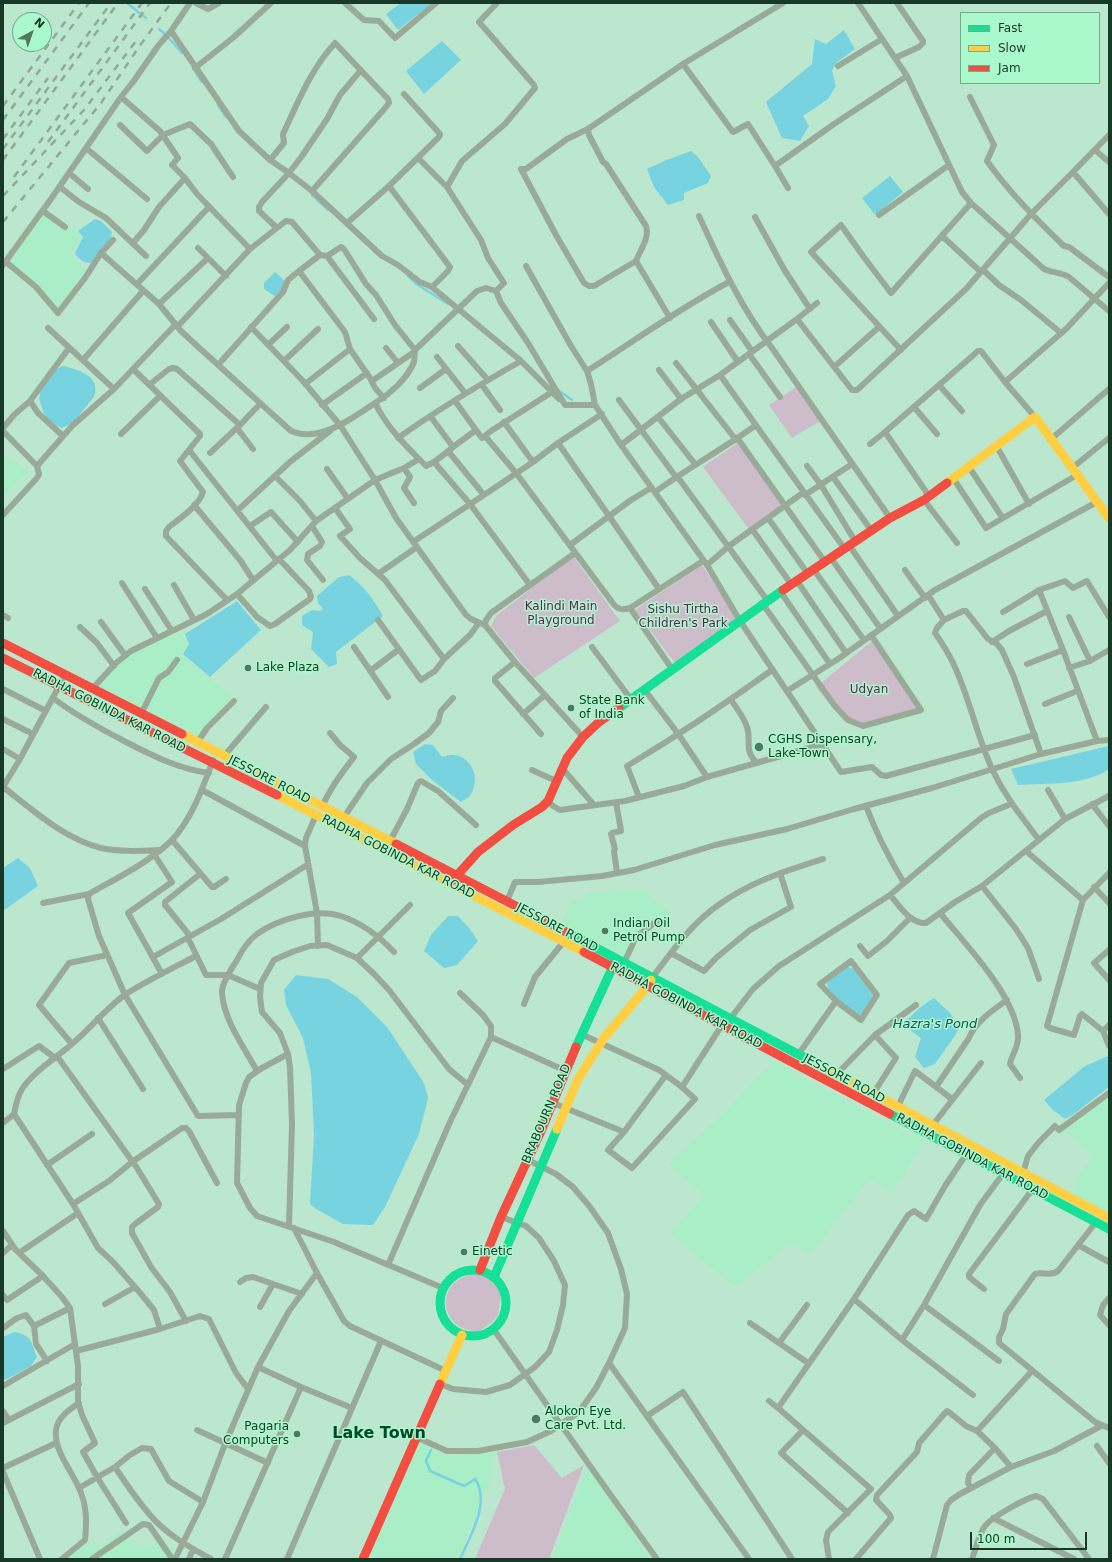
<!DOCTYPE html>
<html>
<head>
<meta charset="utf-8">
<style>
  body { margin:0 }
  #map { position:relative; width:1112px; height:1562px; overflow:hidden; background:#bbe7ce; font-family:"DejaVu Sans",sans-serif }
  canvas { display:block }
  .frame { position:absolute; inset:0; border:4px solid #183928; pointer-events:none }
  .legend { position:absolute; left:960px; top:12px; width:140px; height:72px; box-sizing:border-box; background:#a9f9cc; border:1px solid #6fac8a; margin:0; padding:5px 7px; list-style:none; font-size:12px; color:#183928 }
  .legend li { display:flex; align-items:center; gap:8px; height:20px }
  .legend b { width:20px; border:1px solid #6fac8a }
  .north { position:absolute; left:12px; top:12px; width:40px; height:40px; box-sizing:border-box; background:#a9f9cc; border:1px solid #6fac8a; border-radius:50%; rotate:40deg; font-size:11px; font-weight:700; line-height:16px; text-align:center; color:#183928 }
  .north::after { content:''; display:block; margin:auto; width:14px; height:18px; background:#517662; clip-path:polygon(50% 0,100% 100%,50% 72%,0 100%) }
  .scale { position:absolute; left:970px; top:1532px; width:117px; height:18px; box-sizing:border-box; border:2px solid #183928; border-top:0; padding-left:5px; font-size:12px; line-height:14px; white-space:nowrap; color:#183928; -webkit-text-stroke:3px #a9f9cc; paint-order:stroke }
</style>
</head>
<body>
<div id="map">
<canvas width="1112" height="1562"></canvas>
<div class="frame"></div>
<ul class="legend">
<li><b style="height:5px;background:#16e098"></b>Fast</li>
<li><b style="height:5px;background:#ffcf43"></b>Slow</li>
<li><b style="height:5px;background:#f24e42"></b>Jam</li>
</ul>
<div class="north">N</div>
<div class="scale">100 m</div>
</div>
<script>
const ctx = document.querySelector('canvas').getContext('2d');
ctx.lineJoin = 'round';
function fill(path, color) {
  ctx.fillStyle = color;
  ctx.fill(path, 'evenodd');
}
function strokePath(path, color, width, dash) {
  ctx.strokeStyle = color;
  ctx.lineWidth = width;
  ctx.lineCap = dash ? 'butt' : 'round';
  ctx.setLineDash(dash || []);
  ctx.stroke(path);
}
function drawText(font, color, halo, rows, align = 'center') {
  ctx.font = font + ' "DejaVu Sans",sans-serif';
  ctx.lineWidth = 3;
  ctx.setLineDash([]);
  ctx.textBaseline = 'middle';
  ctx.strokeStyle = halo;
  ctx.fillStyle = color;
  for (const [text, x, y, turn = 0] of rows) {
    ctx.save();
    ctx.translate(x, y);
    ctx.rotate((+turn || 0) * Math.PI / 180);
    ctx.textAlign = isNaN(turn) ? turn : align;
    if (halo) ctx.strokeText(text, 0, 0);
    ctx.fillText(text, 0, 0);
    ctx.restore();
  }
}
fill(new Path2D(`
  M44 215 63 230 70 226 81 237 71 254 85 270 58 311 9 262Z
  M3 455 29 472 3 494Z
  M178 630 188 643 181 655 232 697 205 726 196 739 98 688 126 657Z
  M643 889 670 913 634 937 624 959 560 924 572 902 591 893Z
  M774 1061 910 1135 925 1138 894 1192 869 1179 811 1254 790 1243 735 1287 670 1233 705 1195 668 1164 723 1114Z
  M1109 1096V1212L1072 1193 1077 1179 1093 1155 1064 1130Z
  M419 1443 447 1455 493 1453 491 1479 457 1559H369Z
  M587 1467 651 1559H553Z
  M122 1531 130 1543 151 1547 161 1537 173 1548 172 1559H64L87 1543 100 1546Z`), '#a9eec7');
fill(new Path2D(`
  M798 386 822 420 792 438 769 405Z
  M739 442 785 506 751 532 703 467Z
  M573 556 620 621 534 678 491 626 496 616Z
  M702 565 737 618 675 663 635 610Z
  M876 638 924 711 862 728 844 721 816 687Z
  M471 1274C489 1276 503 1281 500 1302 499 1306 499 1311 498 1315 495 1322 483 1328 477 1333 470 1330 459 1328 454 1322 443 1311 444 1293 454 1283 459 1279 466 1276 471 1274Z
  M534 1445 562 1478 584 1465 549 1559H475L505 1489 497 1452Z`), '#cdbdca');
fill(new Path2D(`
  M401 3H432L398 30 386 14Z
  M844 30 855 49 836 63 832 71 836 86 828 99 803 116 809 126 800 141 782 138 766 102 812 64 815 39 826 44Z
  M442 41 461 60 424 94 406 71Z
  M691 151 698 157 711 176 708 183 684 193V200L668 205 654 187 647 169 664 161Z
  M890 176 903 192 875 215 862 198Z
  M95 219 101 221 112 232 110 242 91 263C83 263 79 259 75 253L83 237 78 231Z
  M275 272 287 283 276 297 264 289V283Z
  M63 366C76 369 99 375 95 393 94 398 88 404 85 408 78 417 73 424 62 428L49 422 44 413 39 399 41 389 57 369Z
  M349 575C365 587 374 600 383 616L336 652 337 664 329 667 311 649 313 632 302 625V616L312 610 320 611 323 609 318 603 317 596 339 577Z
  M237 601 261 630 210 677 183 654 189 644 185 634Z
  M425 744 433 745 442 757C446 756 451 754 455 755 474 758 481 782 469 797 467 799 463 800 461 802L432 780 416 764 413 752Z
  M1109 746V769C1086 786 1046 783 1018 785L1011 769Z
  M18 858 30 868 38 886 3 911V868Z
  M448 916H458L470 929 478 941 457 965 444 968 424 951 431 935Z
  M848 967 854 969 874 995 861 1016C848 1007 829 999 827 983L841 969Z
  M296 975 328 979 357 997 387 1027 424 1083 428 1098 419 1134 385 1207 373 1225 343 1224 316 1209 310 1204 314 1135 311 1073 303 1038 286 1005 284 990Z
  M934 998 950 1013 959 1027 956 1034 935 1064 924 1068 915 1057 921 1038 903 1025C912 1014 922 1005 934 998Z
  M1108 1056 1109 1087 1074 1114 1065 1119 1053 1110 1044 1100 1085 1066Z
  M14 1332C32 1335 31 1342 37 1357L31 1366 7 1379 3 1380V1337Z`), '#78d3e1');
strokePath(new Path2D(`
  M127 3 146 18
  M159 29 167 36 182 53
  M193 68 202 82
  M218 105 226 117
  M312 195 328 210
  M408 276 418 285 448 304
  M558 390 572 400
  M431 1450 426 1461 430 1471 464 1486 475 1479C491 1502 470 1537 460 1559`), '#78d3e1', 2.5);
strokePath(new Path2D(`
  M196 3 208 9 219 3
  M345 3 364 20 379 21 395 38 436 3
  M858 3 907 76 962 192 971 203 1044 269C1052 273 1061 272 1069 277L1109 311
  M171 31 239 131 270 160 289 173 312 191 382 256 398 265 420 282 432 287
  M895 58 919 47 923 43V41L897 3
  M683 64 733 132 748 124 775 166 834 124 907 76
  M838 66 882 39
  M195 68 234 37 271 3
  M404 94 440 134 439 137 389 186 450 267 448 271 433 286V288L520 360 559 399
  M121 97 160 131 178 158 172 165 185 178 197 194 250 249
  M970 97 994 145 987 161C1009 192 1036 219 1064 246L1069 247 1109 277
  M120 125 147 151 163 135 190 124 211 144 233 177
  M588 129 589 135 603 162 606 164 646 226C650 238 640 250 636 261L670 318
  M1109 135 1073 172 1109 214
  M86 148 147 199
  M1095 150 1109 162
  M418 158 447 187 481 240 488 258 504 283 496 291
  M270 160 284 143 283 134C298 102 311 69 335 43L388 99 389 103 386 107 312 191
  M775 166 788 188
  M69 173 88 189
  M60 187 79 202 106 218 146 256
  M447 187 462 161 505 124 535 88 534 85 479 22 497 3
  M43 211 65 227
  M879 215 949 165
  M699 216C720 262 741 308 772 348L890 518
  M755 217 785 271 810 309
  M347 223 389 186
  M277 228 259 211V207L262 202 289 173 302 156 327 119 340 95 361 70
  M942 236 981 272
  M133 243 144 230 159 207 185 178
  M198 248 226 276
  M101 253 159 304 181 331 195 344 291 431C294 432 299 434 303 434 327 437 356 416 375 403
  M327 256 374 319
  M636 261 594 286H589L584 283 556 235 521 169H526L567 139 588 129 683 64 783 3
  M6 262 36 287 58 313 85 278 101 253 113 240
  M3 265 51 199 121 97 133 82 158 46 171 31 190 3
  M526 266 571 346 587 371 591 384 595 405 621 445 707 565 740 621 841 772 872 767 881 775 886 776 1035 735
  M983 270 999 285 1021 300 1061 333
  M137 284 209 207
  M159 304 208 258
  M797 319 817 303
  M730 320 752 351
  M711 322 738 362
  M178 326 250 249 286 221 292 222 320 255
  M251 327 303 381 340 425 375 480 396 518 466 615 471 619 485 625
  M48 328 114 389
  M268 345 287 327
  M458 346 488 380
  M386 348 398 363
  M901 350 811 252 841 225 863 256 891 293 971 203
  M749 354 780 397
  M437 357 465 393
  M83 360 143 291
  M284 361 318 329
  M676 363 736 440
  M218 365 283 292 288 280 299 271
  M834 367 879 327
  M133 369 200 434V436L180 461 203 492C199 506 180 518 169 527L166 531V536L227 600
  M659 370 681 399
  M587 371C634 341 680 308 729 282
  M720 375 844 548
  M372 381 414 352
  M1005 382 1035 417
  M305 384 350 349
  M149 385 169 369 173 368 177 369 240 425 260 404
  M482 385 500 410
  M939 385 962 411
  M420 388 446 369
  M384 398 375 388 370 378 350 349 345 332 299 271 320 255 327 256 341 247 344 249 366 284 376 295 395 325 415 350 477 291 486 288 496 291 501 303 528 343 565 405H595
  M619 400 676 477
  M30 401 38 413 63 436
  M455 401 476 430
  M322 405 367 373
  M914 407 937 434
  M431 417 453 447 476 430 482 438 491 431 549 394
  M658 417 695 464
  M504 422 533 462
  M3 428 14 415 30 401 69 348
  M237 428 253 449
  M3 431 37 466
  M121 434 160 396
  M485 436 516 473 615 606C620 610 623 610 630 608L703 561
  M398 438C437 410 479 385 521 361
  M738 439 825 562
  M1050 440 1109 389
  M558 443 609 516 659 589
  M870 444 885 432
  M621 445 681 399 720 375 797 319 852 390H857L966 289 1031 214 1073 172
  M997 447 1029 504
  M189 450 277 561
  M448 451 484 495
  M210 453 240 425
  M419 459 426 466 434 462 451 449
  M434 462 470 504 530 585
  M807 466 821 485 855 541
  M969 467 1002 517
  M404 468 410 477 404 488 414 503
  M1072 468 1109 438
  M327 469 348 499
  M275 476 300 501 316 521
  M677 476 767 600
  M833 477 871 530
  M953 478 986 528 1077 475
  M655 492C688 468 723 449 756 425
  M805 495 852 464
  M929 496 885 432 978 351H981L1005 382 1066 329 1109 283
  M924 500 957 543
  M194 505 240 560 253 580
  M335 508 350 529 340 536 360 558 385 580 444 659 470 635 479 623
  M238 510 291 461 330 431
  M3 515 37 478 39 474 37 466 72 426 114 389 176 324
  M768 518 808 574
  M250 526 271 512 298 542
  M312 526 322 542 320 546 308 554 307 560 323 580
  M752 529 791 584
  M413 542 484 495 533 462 558 443 602 414
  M570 545 631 500 651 488
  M849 545 898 616
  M575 553 491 613 486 620 485 625 515 662 583 737
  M831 558 880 628
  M707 565 729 546 804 492
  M814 570 864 640
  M905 570 925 598
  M378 574 417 547
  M797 581 846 653
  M122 583 157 638
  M174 585 194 620
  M145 589 172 631
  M1039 590 1063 650 1097 741
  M780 591 830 664
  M237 594 257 617 270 626 275 624 310 599 311 597 309 591 279 559
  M928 595 944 620 937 628 935 633C942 643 949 654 954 665 970 699 977 737 993 771 1006 798 1022 817 1039 840
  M762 603 834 705 848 720 863 726 921 710 871 635
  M630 608 672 669
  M1003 612 1039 590 1065 581 1073 588 1087 581 1109 617
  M3 615 8 618
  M1069 617 1090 661
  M378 620 421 680 435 671 444 659
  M944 620 963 611H966L988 639 997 644 1002 650 1014 677 1041 754
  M101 622 125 655
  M80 627 97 643 114 666
  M992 642 1009 631 1047 611
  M354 647 388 697
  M592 647 630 698
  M515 662 495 678V681L541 734
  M1027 664 1063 650
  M1069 668 1090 661 1109 650
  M370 671 398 650
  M3 689 46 711
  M92 689 116 663 131 651 207 614 237 594 290 550 316 521 375 480 404 468 419 459C401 441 386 425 375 403 390 394 407 379 414 362 415 358 414 354 415 350
  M644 689 679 735 707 777
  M787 691 838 659 935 590 1097 502
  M53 698C75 715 101 729 126 742 153 756 179 769 209 773
  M731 700C737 708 744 718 747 727 752 741 743 750 757 763
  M1045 704 1077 691
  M141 714 159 678 168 672 177 660
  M523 714 545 695
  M3 719 33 734
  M197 743 207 728 234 701
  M3 749 20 759
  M224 756 266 707
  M213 760C203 787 192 819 171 841 148 863 117 878 89 894L88 899 99 936 125 995 198 1116 239 1115
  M562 768 594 805
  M532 770 556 781
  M3 787C33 810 63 838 101 848 120 852 140 851 159 850
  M3 787 20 759 65 675
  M202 790 305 846
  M1048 790 1065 819
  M639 797 627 766C677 736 725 704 772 670
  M548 801 553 806 560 810 625 801 684 786 707 777 823 744
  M616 802 621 831 612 833 611 834 615 849 614 851 617 873
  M1092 804 1109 826
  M866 806C876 833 889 858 904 883
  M322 807C330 788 342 773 354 757L340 745 330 733
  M316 815 306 838 305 846 317 913 318 946
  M344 817 367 783 391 759 414 744 429 733 438 722 441 711 453 698
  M172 840 212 887H214L226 879
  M390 841 407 809 418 783 421 781 438 791 476 825
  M1026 851 1083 900
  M154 854 172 882 128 913 162 974
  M1109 873 1083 900 1047 1026 1050 1028 1074 1035 1080 1016 1082 1014 1103 1031 1109 1046
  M982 886 1016 929 1028 948 1039 979
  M1094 887 1109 903
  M890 895C900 906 910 924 926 923L955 902 982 886 1065 819 1109 796
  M507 901 515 882H538L602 876 634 870 715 845 787 829 854 809 932 788 1041 754 1097 741 1109 740
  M43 903 89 894
  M940 913C965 944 1015 995 1018 1035 1019 1048 1012 1053 1010 1064L1020 1078
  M190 936 165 905V902L200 874
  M188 938 206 975H228L260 989
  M860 946 868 956 887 941 910 918
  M1109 950 1094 963 1109 980
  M671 953 704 971 716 958 750 930 791 907 780 873
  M153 957 221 919 307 865
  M357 958 410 905
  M851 961 877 995 861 1020 836 1001 820 984Z
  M624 963 636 937 657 921
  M652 978C671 953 691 924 717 906 750 882 785 871 823 859
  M524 1004 535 977 566 939
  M98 1018 143 1089
  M730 1019 753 989 779 966 890 895 981 818 989 813 1011 804
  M1103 1031 1109 1025
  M581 1034 659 1070 682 1087 695 1099 632 1168 608 1150 624 1132
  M491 1037 566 1071
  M72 1044 39 1005 69 963 107 955
  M288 1054 262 1068 249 1077 246 1083 239 1105 237 1183 250 1208 257 1216 334 1242 443 1288
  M798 1055 836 1001
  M57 1056 137 1168 159 1204 158 1207 135 1224 132 1227V1233L151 1267 170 1292 186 1321
  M3 1069 39 1046 55 1058
  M257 1071C244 1047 224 1021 222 993 221 984 232 968 237 960 242 950 248 941 257 934 278 919 316 908 341 916 362 923 379 936 394 952
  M836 1075 875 1035 916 1005
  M682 1087 722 1025
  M936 1087 969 1038C975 1022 993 1010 1007 1000
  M873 1094 896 1058 875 1035
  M553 1103 624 1132 666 1075
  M900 1109V1102L915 1071 952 1099
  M3 1123 14 1114
  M932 1126 981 1063
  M47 1165 92 1134
  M1023 1173 1028 1156 1039 1142 1055 1126 1059 1130 1109 1093
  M73 1204 109 1181 132 1162 182 1128H186L189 1131 217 1183
  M1096 1222 1058 1271C1050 1277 1043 1271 1035 1274L1006 1314 1003 1329 999 1337V1343L1095 1422 1109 1428
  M289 1226 292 1124 290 1067 288 1054 280 1033 262 1012 260 997 261 983 274 960 292 952 310 946 327 945 357 958 374 974 389 990 449 1069 468 1085
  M294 1228 317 1273 344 1321 350 1326 446 1371
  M3 1231 15 1249 43 1276 62 1297 70 1308 78 1366V1401L82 1415 95 1443 83 1452 97 1477 126 1523
  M1078 1245 1109 1262
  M3 1253 12 1245
  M19 1253 78 1213
  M388 1265 450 1122 491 1037V1026L483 1015 460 993
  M240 1282 246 1278 253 1277 302 1294
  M984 1289 969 1277V1274L1032 1190
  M3 1295 7 1300 43 1276
  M1109 1298 1103 1305 1100 1315 1109 1325
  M854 1299 902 1340 973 1395
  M105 1304 135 1287
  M924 1305 999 1361
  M260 1307 273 1284
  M750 1323 808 1363
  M34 1326 70 1308
  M3 1328 17 1318 26 1315 34 1326 36 1344 47 1361
  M160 1329 154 1310 141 1294 113 1262 98 1248 73 1204 14 1114C16 1105 17 1097 22 1089 33 1072 57 1057 72 1044 91 1028 106 1008 126 994 148 980 173 968 196 956
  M494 1330 612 1497 657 1559
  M902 1340 924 1305 980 1205 1005 1171
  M779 1343 807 1305
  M76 1351 160 1329 200 1316 209 1319 236 1373 248 1389
  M609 1363 749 1559
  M258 1367 301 1387 352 1408
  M440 1384 453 1389 486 1392 510 1385 535 1367 549 1352 557 1330 563 1305 565 1285 554 1261 539 1238 526 1226 501 1217
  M3 1386 75 1344
  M769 1401 778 1408 871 1489 828 1532 826 1540 829 1559
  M778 1408 854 1299 908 1215 914 1211 926 1219 945 1186 967 1153
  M3 1411 9 1420
  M647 1416 683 1392 792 1559
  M3 1423 79 1384
  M197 1430 268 1463
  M803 1430 781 1453 848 1513
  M977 1431 995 1448 1011 1467
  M416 1437 447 1451H478L527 1442 551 1431 579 1412 596 1388 609 1363 625 1328 627 1294 621 1269 608 1233 590 1207 573 1187 556 1174 528 1160
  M1097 1446 1109 1463
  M115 1467C126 1484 137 1500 150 1515 166 1534 189 1547 211 1559
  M3 1468 56 1443
  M3 1472 40 1559
  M79 1488 115 1467 130 1455 142 1448 151 1449 169 1481 203 1502
  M971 1488 968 1483 969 1475 995 1448
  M993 1518 1074 1559
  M62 1559 85 1540C87 1521 87 1504 78 1486 70 1469 54 1450 56 1430 57 1418 70 1409 79 1403
  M92 1559 143 1524 149 1525 171 1557V1559
  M175 1559 203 1502 225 1444 258 1367 289 1311 317 1273
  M189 1559 193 1549
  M225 1559 301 1387
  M287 1559 381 1341
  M856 1559 891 1518 890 1515 876 1500 877 1495 917 1452 919 1443 945 1413 947 1411 950 1413 966 1426 977 1431 1032 1371
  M933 1559 947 1505 951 1500 960 1494 1011 1467 1054 1451 1101 1426
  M972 1559C976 1549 978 1535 985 1526 992 1517 1024 1499 1036 1496L1043 1499 1089 1559`), '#9aaa99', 6);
strokePath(new Path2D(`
  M619 708 783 590
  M566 932 813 1062
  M576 1047 615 962
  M890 1114 1109 1229
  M440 1303a33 33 0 1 1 66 0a33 33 0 1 1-66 0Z
  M494 1277 557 1129`), '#16e098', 9);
strokePath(new Path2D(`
  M947 483 1035 417 1109 518
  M182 734 396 844
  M277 795 584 952
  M813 1062 1109 1218
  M557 1129 578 1079 604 1038 646 988 651 980
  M440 1384 462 1335`), '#ffcf43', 9);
strokePath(new Path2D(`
  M783 590 890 518 924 500 947 483
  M3 643 182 734
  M3 658 277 795
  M396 844 566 932
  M452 881 478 852 513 825 542 807 548 801 567 758 583 737 599 722 619 708
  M584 952 890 1114
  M480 1270 501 1217 541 1131 576 1047
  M363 1559 440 1384`), '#f24e42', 9);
strokePath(new Path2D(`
  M3 106 79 3
  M3 120 89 3
  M3 139 48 78
  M48 142 150 3
  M3 149 111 3
  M3 160 118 3
  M14 177 142 3
  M3 196 84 110 139 37
  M3 222 101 103 141 44 171 3`), '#94a898', 2.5, [7, 7]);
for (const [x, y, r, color] of [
  [248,668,4,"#517662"],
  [571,708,4,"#517662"],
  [759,747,5,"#517662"],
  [605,931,4,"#517662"],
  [464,1252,4,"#517662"],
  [536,1419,5,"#517662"],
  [297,1434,4,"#517662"]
]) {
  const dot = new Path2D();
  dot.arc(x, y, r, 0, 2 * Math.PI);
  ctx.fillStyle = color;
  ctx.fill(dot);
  strokePath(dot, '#a9f9cc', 1.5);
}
drawText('12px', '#6e195a', '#a9f9cc', [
  ["Kalindi Main",561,607],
  ["Playground",561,621],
  ["Sishu Tirtha",683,610],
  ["Children's Park",683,624],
  ["Udyan",869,690]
]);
drawText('12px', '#183928', '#a9f9cc', [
  ["Lake Plaza",256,668],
  ["State Bank",579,701],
  ["of India",579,715],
  ["CGHS Dispensary,",768,740],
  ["Lake-Town",768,754],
  ["Indian Oil",613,924],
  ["Petrol Pump",613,938],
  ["Einetic",472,1252],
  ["Alokon Eye",545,1412],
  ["Care Pvt. Ltd.",545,1426],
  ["Pagaria",289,1427,"right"],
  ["Computers",289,1441,"right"]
], 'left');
drawText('12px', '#183928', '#a9f9cc', [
  ["RADHA GOBINDA KAR ROAD",109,711,27],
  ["JESSORE ROAD",269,780,27],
  ["RADHA GOBINDA KAR ROAD",398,857,27],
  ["JESSORE ROAD",557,928,28],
  ["RADHA GOBINDA KAR ROAD",686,1006,28],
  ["JESSORE ROAD",844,1079,28],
  ["BRABOURN ROAD",547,1114,-67],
  ["RADHA GOBINDA KAR ROAD",972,1157,28]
]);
drawText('italic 13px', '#21505d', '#a9f9cc', [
  ["Hazra's Pond",935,1025]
]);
drawText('bold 16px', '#00462a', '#a9f9cc', [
  ["Lake Town",379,1434]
]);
</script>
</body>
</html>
